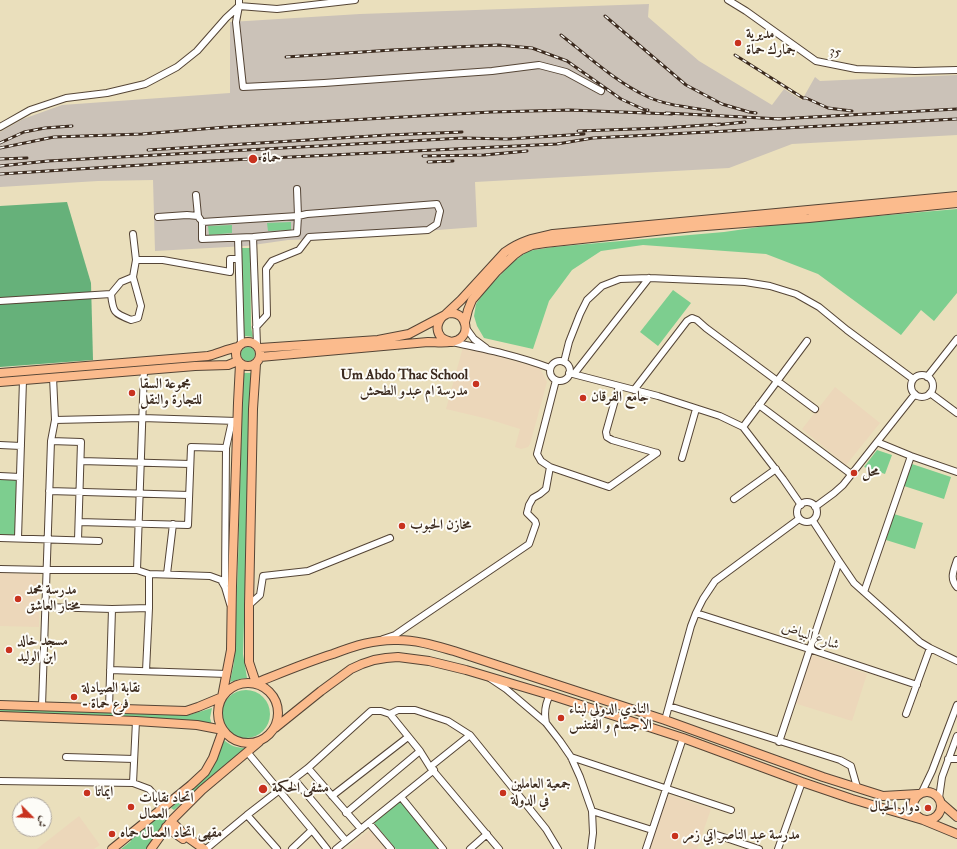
<!DOCTYPE html>
<html>
<head>
<meta charset="utf-8">
<style>
  body { margin:0 }
  #map { position:relative; width:957px; height:849px; overflow:hidden; background:#eadfbc; font-family:"IM FELL Double Pica",Amiri,serif }
  canvas { display:block }
  .north { position:absolute; left:12px; top:797px; width:40px; height:40px; box-sizing:border-box; background:#fdfcf7; border:1px solid #afa8a0; border-radius:50%; rotate:114deg; font-size:11px; font-weight:700; line-height:16px; text-align:center; color:#3b2a1e }
  .north::after { content:''; display:block; margin:auto; width:14px; height:18px; background:#c8321e; clip-path:polygon(50% 0,100% 100%,50% 72%,0 100%) }
</style>
</head>
<body>
<div id="map">
<canvas width="957" height="849"></canvas>
<div class="north">ش</div>
</div>
<script>
const ctx = document.querySelector('canvas').getContext('2d');
ctx.lineJoin = 'round';
function fill(path, color) {
  ctx.fillStyle = color;
  ctx.fill(path, 'evenodd');
}
function strokePath(path, color, width, dash) {
  ctx.strokeStyle = color;
  ctx.lineWidth = width;
  ctx.lineCap = dash ? 'butt' : 'round';
  ctx.setLineDash(dash || []);
  ctx.stroke(path);
}
function drawText(font, color, halo, rows, align = 'center') {
  ctx.font = font + ' "IM FELL Double Pica",Amiri,serif';
  ctx.lineWidth = 4;
  ctx.setLineDash([]);
  ctx.textBaseline = 'middle';
  ctx.strokeStyle = halo;
  ctx.fillStyle = color;
  for (const [text, x, y, turn = 0] of rows) {
    ctx.save();
    ctx.translate(x, y);
    ctx.rotate((+turn || 0) * Math.PI / 180);
    ctx.textAlign = isNaN(turn) ? turn : align;
    if (halo) ctx.strokeText(text, 0, 0);
    ctx.fillText(text, 0, 0);
    ctx.restore();
  }
}
fill(new Path2D(`
  M463 347 540 368 547 382 530 444 528 447 525 448 521 449 515 447 520 429 488 419 446 409Z
  M835 387 880 423 846 465 802 429Z
  M0 573 40 574 39 627 0 626Z
  M812 655 867 674 852 721 794 703 809 656Z
  M670 795 711 809 697 849H649L667 797Z
  M79 816 100 845 94 849H37Z
  M372 828 389 849H346Z`), '#ecd7ba');
fill(new Path2D(`
  M649 4 648 17 699 61 772 105 784 89 802 100 815 77 820 81 957 75V135L792 144 729 168 475 182 477 227 319 239 288 240 246 246 155 251 153 180 98 181 0 187V132L23 119 62 105 230 93V22L360 14Z`), '#cbc2b8');
fill(new Path2D(`
  M957 209V293L934 321 921 310 901 335 818 274 766 254 643 245 601 251 572 270 549 301 533 349 484 338 477 326 474 316 476 304 485 291 513 262 528 251 553 247 724 232 773 225Z
  M291 222V230L268 231 267 223Z
  M232 225V233L209 235 208 226Z
  M241 248H250L251 327 253 337 246 336 242 338Z
  M673 290 691 303 658 346 640 332Z
  M241 354a7 7 0 1 1 14 0a7 7 0 1 1-14 0Z
  M243 373H252L243 654 247 678 240 679 230 682 234 663 238 563Z
  M877 450 892 455 885 474 864 467Z
  M912 464 951 477 944 499 904 486Z
  M0 476 20 477 18 538H0Z
  M894 514 923 523 915 549 886 540Z
  M222 714a24 24 0 1 1 48 0a24 24 0 1 1-48 0Z
  M0 708 189 715 212 708 210 718 212 725 187 720 0 713Z
  M223 739C230 746 237 748 246 748L207 781 174 810 171 808 199 783 215 763Z
  M402 800 440 849H396L374 823Z
  M164 814 167 817 166 819 147 849H121L131 841 130 838 159 815Z`), '#7dce8f');
fill(new Path2D(`
  M67 202 91 283 93 360 0 367V206Z`), '#66b17a');
const minor = new Path2D(`
  M239 0V6L277 9 355 0
  M728 0 746 11 816 61 856 69 915 71 957 70
  M239 6 236 22 243 87 324 83 492 71 539 65 566 72 601 91
  M0 127 30 110 66 98 107 93 145 84 177 67 197 51 226 18 239 6
  M196 195 198 216 200 219
  M298 216 297 233 253 237 202 239V222Z
  M158 217 187 215 198 216
  M253 237 257 345
  M238 238 241 344
  M136 260H163L230 272V259H238
  M111 294 121 282 133 277
  M0 301 111 294C113 313 114 313 131 320L138 318 141 306 133 277 136 260 133 234
  M256 327 267 315 266 269 272 261 299 250 309 237 428 230 437 224 440 211 437 204 307 214 298 216 297 189
  M466 328 474 339 486 348
  M452 342C485 349 519 356 550 368
  M550 371a10 10 0 1 1 20 0a10 10 0 1 1-20 0Z
  M564 362 569 342 580 314 587 300 602 286 620 279 649 278 745 282 770 286 796 294 819 307 847 330 913 379
  M569 373 658 396 720 416 743 427 783 479 801 505
  M574 374 649 278
  M911 386a11 11 0 1 1 22 0a11 11 0 1 1-22 0Z
  M927 377 957 339
  M556 380 537 454 541 461 550 467 609 487 657 453
  M619 386 606 432 607 437 612 440 657 453
  M634 390 687 321 692 318 697 320 706 328 815 409
  M930 393 957 413
  M759 405 851 474
  M55 420 142 418 237 421
  M743 427 807 341
  M51 441 81 442 78 540
  M877 442 911 456 957 472
  M0 445 21 446
  M682 458 696 409
  M81 461 190 464
  M0 476 20 477
  M49 491 189 495
  M734 499 776 469
  M797 512a10 10 0 1 1 20 0a10 10 0 1 1-20 0Z
  M815 507 834 493 843 485 915 394
  M813 521 839 561 854 583 920 642 930 648 957 661
  M79 522 188 525 191 447 226 448
  M0 538 99 541
  M18 538 23 380
  M957 560C954 570 949 578 957 587
  M0 569 47 570H137L149 574 210 576 221 580 225 587 230 604
  M137 570 144 370
  M167 574 173 524
  M225 585 226 448 232 421
  M864 592 911 456
  M249 605 260 595 263 576 308 571 390 538
  M45 607 112 609 149 608
  M696 613 809 649 917 685
  M383 639 395 635 408 626 529 544 536 524 535 521 527 513 529 505 533 498 540 494 546 489 550 467
  M110 670 227 674
  M146 671 149 608V574
  M491 679 506 689 546 723 560 741 571 757 580 777 592 811 593 833 591 849
  M42 706 51 441 55 420 53 377
  M669 706 840 760 851 766 857 787
  M109 708 112 609
  M390 714 398 710H415L448 721 470 735 546 829 558 849
  M906 714 930 648
  M665 720 691 626 696 613 703 599 715 581 799 519
  M546 723C544 713 545 704 550 695
  M779 742 839 561
  M248 753 312 830 327 849
  M66 757 134 759
  M571 757 731 810
  M948 759H957
  M430 767 470 735
  M308 768 361 829
  M294 779 346 841
  M0 781 133 783 149 789 165 807
  M133 783 136 721
  M922 792 932 771 957 705
  M332 796 408 737
  M401 797 443 849
  M939 798 942 777 957 736
  M592 811 652 830
  M346 813 420 751
  M247 815 277 849
  M369 823 391 849
  M711 833 759 849
  M206 849 247 815 308 768 371 711H381L390 714 420 751 430 767 499 849
  M292 849 312 830
  M336 849 434 770
  M470 849 487 834
  M646 849 683 738
  M778 849 802 782`);
const major = new Path2D(`
  M465 322 468 310 472 300 497 271 514 255 521 250 532 245 545 243 693 227 809 218 957 203
  M236 354a12 12 0 1 1 24 0a12 12 0 1 1-24 0Z
  M260 348 378 340 409 334 445 315 461 300 505 252C522 240 534 238 553 234L957 196
  M260 357 428 342C437 342 450 344 458 340 471 333 466 314 452 313 440 313 433 328 441 337 444 340 448 341 452 342
  M256 364 253 409 249 605V662L256 683C281 673 307 662 333 654 354 646 375 639 398 640 417 640 436 646 454 651L665 720 823 777 883 796 918 794
  M0 373 208 356C219 353 228 349 238 347
  M0 382 195 366 228 365 238 361
  M218 713a30 30 0 1 1 60 0a30 30 0 1 1-60 0Z
  M0 705 186 711 198 707 222 697 231 650 232 586 238 403 240 364
  M0 716 136 721 197 725 223 730 213 758 205 772 191 785 112 849
  M275 728 321 691 351 669 362 664 374 660 386 658 398 657 429 661 466 670 550 695 683 738 802 782 852 799 923 820 957 834
  M913 806a14 14 0 1 1 28 0a14 14 0 1 1-28 0Z
  M941 803 957 817
  M171 821 187 837 204 849
  M166 827 183 839
  M151 849 171 821 202 790 259 742`);
strokePath(minor, '#554536', 8);
strokePath(major, '#554536', 10);
strokePath(minor, '#fff', 6);
strokePath(major, '#fbbb8d', 8);
const rail = new Path2D(`
  M605 16 686 85 722 104 749 112 756 113
  M561 35C589 57 616 82 648 97 668 106 690 107 711 111
  M735 55 803 98H806L828 108 852 111
  M286 57 392 50 498 45 532 48 567 61 621 99 645 110H648
  M666 113 781 119
  M777 119 957 109
  M716 125 745 122
  M578 131 663 128 720 124
  M0 143 24 132 45 128 72 126
  M0 148 54 137 142 134 227 127 491 112 570 110 672 114
  M148 150 388 135 462 132
  M423 156 484 155 527 151
  M0 159 27 158
  M428 162 453 161
  M0 166 48 161 463 138 508 139 584 134
  M0 174 189 162 557 144 593 138 957 119`);
strokePath(rail, '#3b2a1e', 3);
strokePath(rail, '#fdfcf7', 1.5, [4.5]);
for (const [x, y, r, color] of [
  [738,43,4,"#c8321e"],
  [253,159,5,"#c8321e"],
  [476,384,4,"#c8321e"],
  [132,393,4,"#c8321e"],
  [583,398,4,"#c8321e"],
  [854,473,4,"#c8321e"],
  [402,526,4,"#c8321e"],
  [18,599,4,"#c8321e"],
  [9,650,4,"#c8321e"],
  [74,697,4,"#c8321e"],
  [561,718,4,"#c8321e"],
  [263,789,5,"#c8321e"],
  [87,793,4,"#c8321e"],
  [503,793,4,"#c8321e"],
  [131,807,4,"#c8321e"],
  [928,808,4,"#c8321e"],
  [112,834,4,"#c8321e"],
  [675,836,4,"#c8321e"]
]) {
  const dot = new Path2D();
  dot.arc(x, y, r, 0, 2 * Math.PI);
  ctx.fillStyle = color;
  ctx.fill(dot);
  strokePath(dot, '#fdfcf7', 1.5);
}
drawText('bold 14px', '#3b2a1e', '#fdfcf7', [
  ["مديرية",746,35],
  ["جمارك حماة",746,51],
  ["حماة",262,159],
  ["Um Abdo Thac School",468,376,"right"],
  ["مدرسة ام عبدو الطحش",468,392,"right"],
  ["مجموعة السقا",140,385],
  ["للتجارة والنقل",140,401],
  ["جامع الفرقان",591,398],
  ["محل",862,473],
  ["مخازن الحبوب",410,526],
  ["مدرسة محمد",26,591],
  ["مختار العاشق",26,607],
  ["مسجد خالد",17,642],
  ["ابن الوليد",17,658],
  ["نقابة الصيادلة",82,689],
  ["- فرع حماة",82,705],
  ["النادي الدولي لبناء",569,710],
  ["الاجسام و الفتنس",569,726],
  ["جمعية العاملين",511,785],
  ["في الدولة",511,801],
  ["مشفى الحكمة",272,789],
  ["ايماتا",95,793],
  ["اتحاد نقابات",139,799],
  ["العمال",139,815],
  ["دوار الحبال",920,808,"right"],
  ["مقهى اتحاد العمال حماه",120,834],
  ["مدرسة عبد الناصر ابي زمر",683,836]
], 'left');
drawText('14px', '#3b2a1e', '#fdfcf7', [
  ["35",835,53,12],
  ["شارع البياض",810,637,18]
]);
</script>
</body>
</html>
